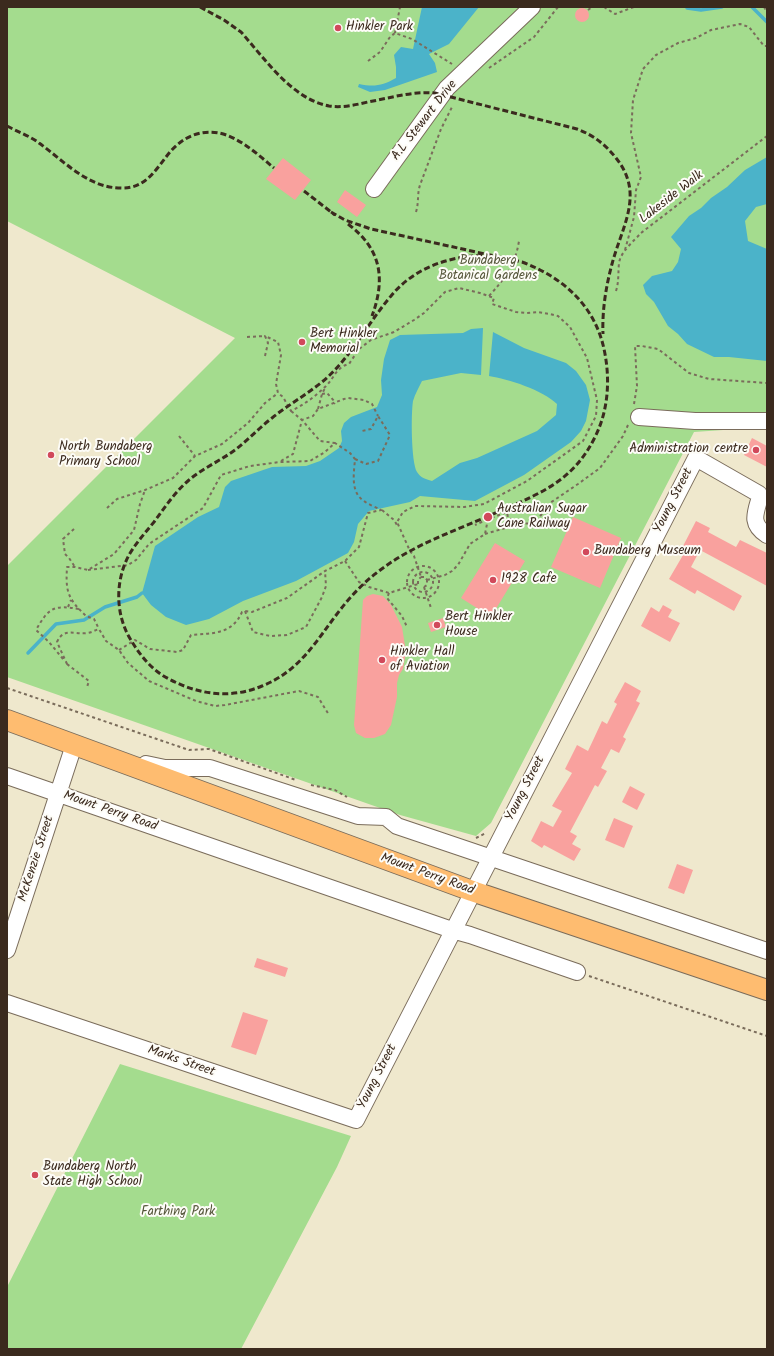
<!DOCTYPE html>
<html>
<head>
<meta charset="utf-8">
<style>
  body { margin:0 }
  #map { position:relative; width:774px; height:1356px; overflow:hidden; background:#efe8cd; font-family:Kalam,sans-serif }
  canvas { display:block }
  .frame { position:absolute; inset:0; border:8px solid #3b2a1e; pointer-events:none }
</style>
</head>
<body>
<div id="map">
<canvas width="774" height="1356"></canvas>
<div class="frame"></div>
</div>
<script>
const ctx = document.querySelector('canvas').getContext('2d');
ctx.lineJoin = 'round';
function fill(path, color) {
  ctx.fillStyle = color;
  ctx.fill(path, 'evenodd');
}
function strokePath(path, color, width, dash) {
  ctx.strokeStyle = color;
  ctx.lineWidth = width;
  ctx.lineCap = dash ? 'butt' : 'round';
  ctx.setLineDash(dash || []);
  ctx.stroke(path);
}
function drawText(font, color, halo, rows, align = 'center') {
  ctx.font = font + ' Kalam,sans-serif';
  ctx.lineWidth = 4;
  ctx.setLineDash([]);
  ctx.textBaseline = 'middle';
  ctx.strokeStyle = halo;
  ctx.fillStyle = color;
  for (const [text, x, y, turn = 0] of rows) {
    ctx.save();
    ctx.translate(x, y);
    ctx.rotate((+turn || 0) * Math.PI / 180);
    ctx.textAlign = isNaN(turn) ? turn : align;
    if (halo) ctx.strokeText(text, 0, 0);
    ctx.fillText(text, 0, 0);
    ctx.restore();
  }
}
fill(new Path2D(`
  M7 7H767V427L694 432 491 823 476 836 400 815 7 677V566L235 338 7 221Z
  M120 1064 351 1136 337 1167 241 1349H7V1287Z`), '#a4dc8e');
fill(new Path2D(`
  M422 7H479L449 44 429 54 435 63 437 72 385 90 370 92 358 87 359 84C374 87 382 86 396 78V67L394 55 401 47 413 49Z
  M767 157V204L756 207 745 221 748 241 767 249V361L729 357H714L687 344 678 334 668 326 654 302 646 294 643 285 652 276 672 271 678 262 681 249 671 237 689 216 701 208 711 198 727 187 745 170Z
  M483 328 481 375 461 373 422 381C419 387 415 394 413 401 411 413 411 462 417 472 421 478 425 479 432 481L460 463 477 458 537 431 556 415 557 404C543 390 508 379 489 376L493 332 524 348 566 363 576 371 586 385 590 400 586 421 581 431 571 442 524 475 475 501 420 496 410 502 369 511 358 524 354 542 348 553 296 581 243 601 209 619 186 625 166 617 151 605 142 593 155 546 198 517 219 507 225 487 231 481 272 467 306 466 320 461 339 448 342 441 341 431 344 423 351 417 377 407 382 395 381 380 384 359 390 340 400 335 463 333 471 329Z`), '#4bb3c9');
strokePath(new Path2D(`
  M752 7 767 22
  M687 8 701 10 722 7
  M28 653 56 624 84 620 105 607 137 597 142 593`), '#4bb3c9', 3.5);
fill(new Path2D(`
  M575 15a7 7 0 1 1 14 0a7 7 0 1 1-14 0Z
  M283 158 311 180 295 200 266 179Z
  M345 190 366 205 357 217 337 202Z
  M752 438 767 446V467L744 455Z
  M573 517 621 538 600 588 551 567Z
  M696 521 710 528 708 532 736 547 740 540 767 553V586L700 550 691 567 742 596 734 611 697 590 695 594 669 579 686 550 682 548Z
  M495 543 525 561 491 617 461 598Z
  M373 594 383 596 391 605 402 627 406 652 403 669 399 675 397 683V697L391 725 385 734 374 738H365L356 733 354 725 363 600 367 596Z
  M663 605 672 610 668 617 680 623 670 642 641 626 651 607 659 612Z
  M443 618 446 627 431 632 428 623Z
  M625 682 641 691 636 701 640 703 623 737 626 739 619 753 611 749 601 768 607 771 598 787 595 785 570 832 577 836 572 844 581 849 574 861 544 845 542 848 531 841 541 821 553 827 562 811 552 806 572 773 565 769 577 745 588 751 602 721 607 724 617 704 614 702Z
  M630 786 645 794 637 810 622 802Z
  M614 818 633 826 624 848 605 840Z
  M677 864 693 870 684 894 668 888Z
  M257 958 288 968 285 977 254 967Z
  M243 1012 268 1020 256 1055 231 1047Z`), '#f9a19e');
const minor = new Path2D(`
  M374 189 447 88 532 7
  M639 417 695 421H767
  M146 764 165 768H210L358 816 386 817 397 826 767 951
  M7 776 452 930 470 935 577 972
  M7 950 74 745
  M7 1003 356 1120C468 899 582 679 696 458L759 494 760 497C755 514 750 524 767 535`);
const major = new Path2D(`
  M7 720 472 891 767 990`);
strokePath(minor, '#7a6c5b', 18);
strokePath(major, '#7a6c5b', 22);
strokePath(new Path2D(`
  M604 7 615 14 634 7
  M764 7 767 12
  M588 10 592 7
  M395 33 400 7
  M368 61 380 52 390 37 395 33 412 39 452 64
  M489 68 534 37 558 7
  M416 212C419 203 417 194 420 185L441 129 452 107
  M625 250 634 217 636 190 641 177 631 133 633 100 643 69 656 55 678 43 696 38 711 30 740 24 749 27 764 46H767
  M616 291C619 282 618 273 619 263 621 251 634 241 641 233L767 136
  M489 296C505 278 515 266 519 241
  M247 337 265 336
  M265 356 268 343 265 336 278 342 281 355 276 384 278 393 283 397 291 411C304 405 317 395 327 385 335 376 337 367 349 364L359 349 371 340 394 332 414 320 424 313 445 292 459 288 480 293 494 298 492 304 516 312 526 313 538 312 550 314 558 316 570 327 587 358 597 400 596 416 583 441 527 481 484 504 464 507 415 506 403 512 397 522 410 551 414 556 421 577
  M322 394 327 393 335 402 334 404
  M634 404 637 386 635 346H642L658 349 689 373 709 379 767 383
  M318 409 322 394 326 386
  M179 436 195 456
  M355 459 366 464 378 461 390 435 378 416 371 429 362 431
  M281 461 293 454 302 420 291 411
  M107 508 117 499 145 490 173 478 195 456 222 444 248 423 265 403 278 393
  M382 510 394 520 397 525
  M511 511 507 512 508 518 517 522 519 524
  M486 520 507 512
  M74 529 63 539 65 554 69 558 75 567
  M485 534 519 524 535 523 550 503 578 484 600 468 623 436 628 425
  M345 561 359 582 369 587 389 593 418 584
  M407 582a16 16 0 1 1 32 0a16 16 0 1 1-32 0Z
  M88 570 128 565 136 560 149 544 203 508 221 475 250 466 280 462 310 461 325 452 335 443 320 441 302 420 313 416 318 409 344 399 348 398 364 400 372 404 378 416
  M413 582a10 10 0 1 1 20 0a10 10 0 1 1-20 0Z
  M421 577H425L427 580
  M427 580 445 575 452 571 458 565 470 544 485 534 487 524 486 520 475 525
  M418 584V580L421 577
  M424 587 431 608
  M424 587 427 585V580
  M389 593 387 598 402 616 407 627
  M68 607 71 600
  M79 609 86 616 94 619 99 629
  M245 611 253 632 270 636 287 635 306 627 322 597 326 586 325 571
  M119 650 135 640 150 649 177 652 183 650 191 635C212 633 232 635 242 612L245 611 252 612 287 598 325 571 345 561 359 547 368 513 381 510C376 507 369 505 364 501 350 492 354 473 355 459L350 453 335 443
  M63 659 49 642 36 630C49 607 54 605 79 609 66 595 66 586 67 567H75L88 570 114 554 134 530 140 504 145 490
  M67 664 57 642C64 627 74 635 87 633 91 633 95 630 99 629L106 641 119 650 128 663 149 681 196 701 215 706 225 705 299 691 318 697 329 715
  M67 664 89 681 87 687
  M7 688 189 750 209 749 296 780
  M311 785 335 790 347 797
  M476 838 486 833
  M589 976 767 1036`), '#7a6c5b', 2, [3, 3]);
strokePath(minor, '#fff', 16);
strokePath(major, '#febc70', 20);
strokePath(new Path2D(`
  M200 7 224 20 241 32C265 59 292 99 329 106 342 108 355 105 368 102 390 98 412 91 435 93L577 129C593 135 605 144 616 158 645 194 622 226 612 264 606 286 602 311 603 334
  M7 126C18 132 30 136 39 143 64 161 88 188 121 188 146 189 156 169 170 152 187 132 212 126 235 139 249 146 262 158 274 168
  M304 191 335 215
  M331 212 345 220 371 229 522 262C565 278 597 308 605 354 610 381 608 410 596 435 575 479 544 492 502 510 461 529 415 543 379 571 364 582 351 596 340 610 316 641 300 671 262 686 231 699 199 695 169 679 151 670 138 653 128 635 115 610 116 579 129 555 136 543 145 533 154 522 165 507 175 492 189 480 203 468 220 461 235 450 248 440 259 428 272 418 288 405 306 395 322 382 351 358 367 324 391 296 416 265 458 253 496 256
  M348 224C381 249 386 278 372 316`), '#3b2a1e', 3, [6, 3]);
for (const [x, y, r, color] of [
  [338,28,4,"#d1495b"],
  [302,342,4,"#d1495b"],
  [756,450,4,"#d1495b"],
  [51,455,4,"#d1495b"],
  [488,517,5,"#d1495b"],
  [586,552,4,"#d1495b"],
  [493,580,4,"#d1495b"],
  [437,625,4,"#d1495b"],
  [382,660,4,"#d1495b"],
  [35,1175,4,"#d1495b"]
]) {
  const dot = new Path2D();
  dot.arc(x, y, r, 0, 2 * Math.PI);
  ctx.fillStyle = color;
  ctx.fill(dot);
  strokePath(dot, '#fdfcf7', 1.5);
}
drawText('13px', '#3b2a1e', '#fdfcf7', [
  ["Hinkler Park",346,28],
  ["Bert Hinkler",310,335],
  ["Memorial",310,350],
  ["North Bundaberg",59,448],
  ["Primary School",59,463],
  ["Administration centre",748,450,"right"],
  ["Australian Sugar",497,510],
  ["Cane Railway",497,525],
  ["Bundaberg Museum",594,552],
  ["1928 Cafe",501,580],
  ["Bert Hinkler",445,618],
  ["House",445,633],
  ["Hinkler Hall",390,653],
  ["of Aviation",390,668],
  ["Bundaberg North",43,1168],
  ["State High School",43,1183]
], 'left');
drawText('13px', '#3b2a1e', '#fdfcf7', [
  ["A.L Stewart Drive",425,121,-52],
  ["Lakeside Walk",672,198,-38],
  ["Young Street",674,501,-63],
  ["Young Street",526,789,-63],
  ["Mount Perry Road",110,812,19],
  ["McKenzie Street",37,859,-72],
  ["Mount Perry Road",427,875,20],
  ["Marks Street",181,1062,19],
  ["Young Street",378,1077,-63]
]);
drawText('13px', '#55563a', '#fdfcf7', [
  ["Bundaberg",488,262],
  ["Botanical Gardens",488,277],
  ["Farthing Park",178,1213]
]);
</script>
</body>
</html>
